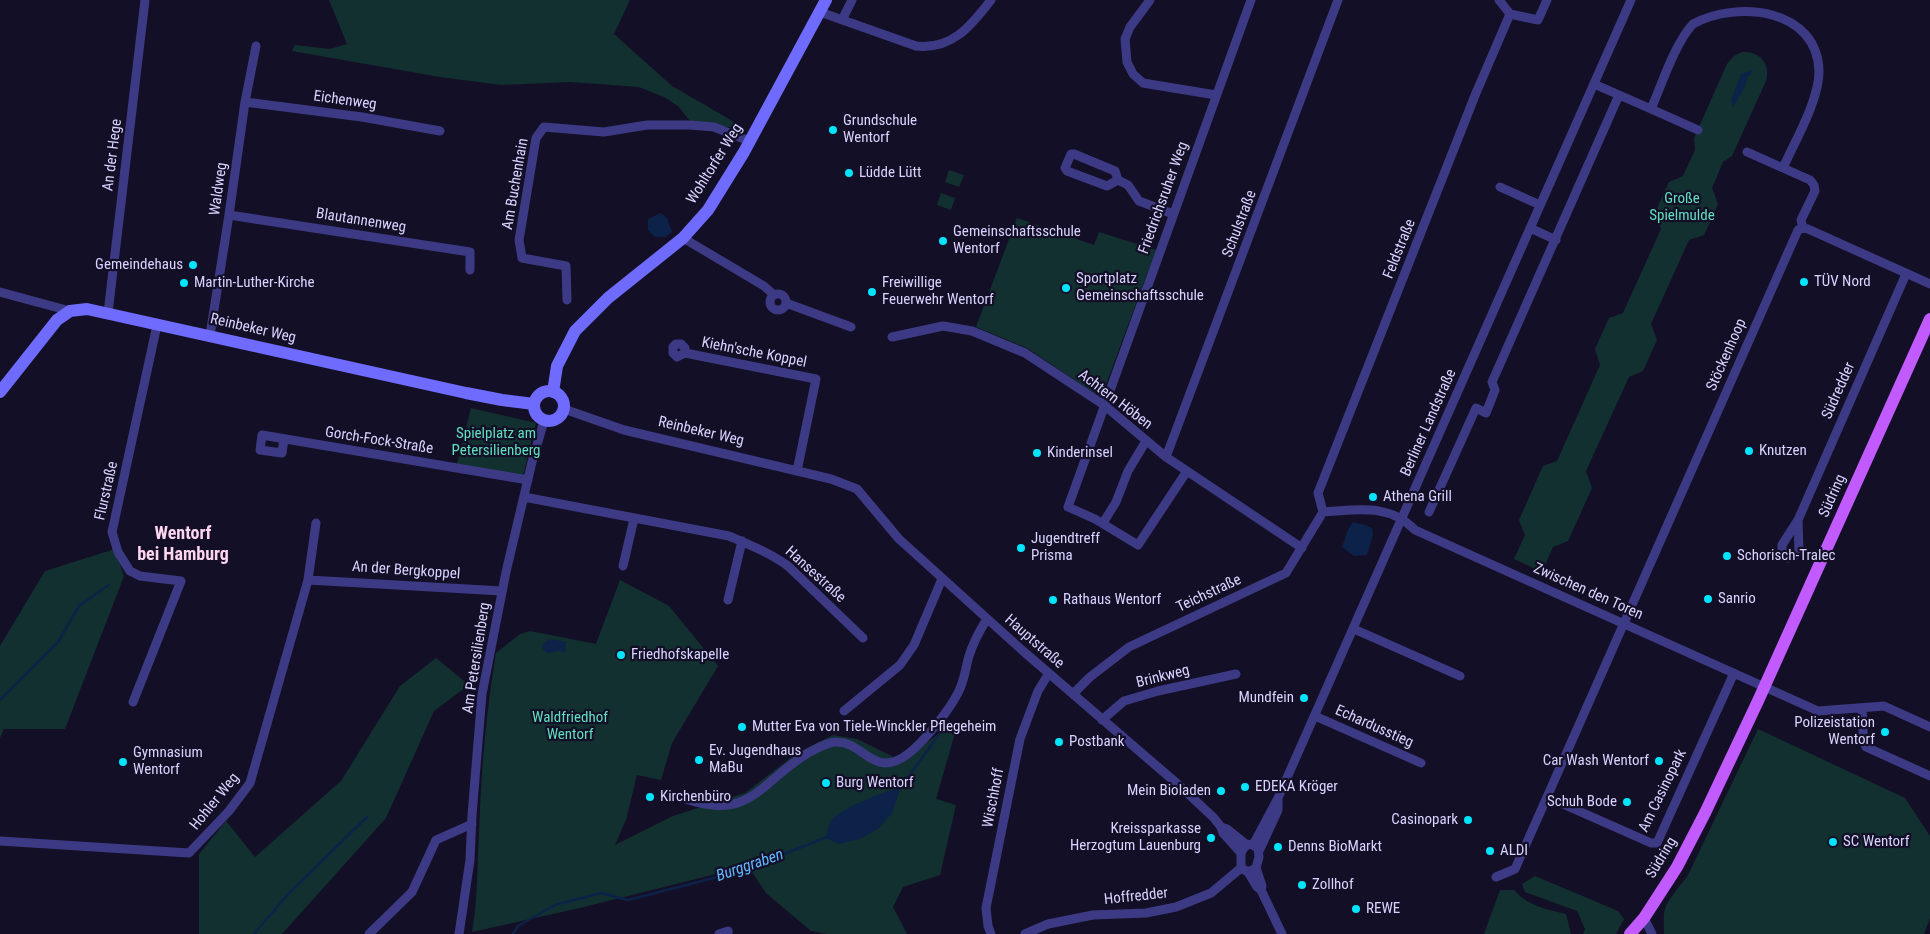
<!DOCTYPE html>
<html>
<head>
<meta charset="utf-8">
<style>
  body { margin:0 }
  canvas { display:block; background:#130f26 }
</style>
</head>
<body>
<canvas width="1930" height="934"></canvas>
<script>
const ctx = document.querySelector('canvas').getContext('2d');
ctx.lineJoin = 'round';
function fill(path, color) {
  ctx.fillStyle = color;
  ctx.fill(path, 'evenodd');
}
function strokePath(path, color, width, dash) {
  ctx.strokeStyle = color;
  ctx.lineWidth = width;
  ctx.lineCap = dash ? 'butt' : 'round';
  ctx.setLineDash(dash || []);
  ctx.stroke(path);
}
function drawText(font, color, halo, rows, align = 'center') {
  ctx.font = font + ' "Roboto Condensed",sans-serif';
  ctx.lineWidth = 4.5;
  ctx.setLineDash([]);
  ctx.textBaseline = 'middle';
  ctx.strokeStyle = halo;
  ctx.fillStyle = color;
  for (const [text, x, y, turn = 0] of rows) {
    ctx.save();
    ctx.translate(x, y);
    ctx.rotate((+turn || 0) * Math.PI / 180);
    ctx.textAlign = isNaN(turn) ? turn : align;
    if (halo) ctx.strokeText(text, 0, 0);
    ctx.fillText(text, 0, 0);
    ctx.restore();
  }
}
fill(new Path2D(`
  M329 0H630L614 34 672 86 748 130 690 121 678 106 664 97 639 87 570 82 501 85 440 77 292 51 295 45 330 49 347 44Z
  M1742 52C1760 51 1771 64 1766 81L1732 156 1723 162 1712 188 1718 204 1704 235 1689 240 1651 324 1657 340 1643 371 1629 377 1586 471 1592 488 1568 541 1553 547 1542 572 1514 559 1525 535 1519 520 1543 466 1557 461 1600 365 1595 349 1609 318 1623 313 1661 229 1655 213 1669 182 1683 176 1695 150 1694 138 1727 64 1734 56Z
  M949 170 964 175 959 187 945 182Z
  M941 193 955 198 951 210 937 205Z
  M1017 218 1094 245 1099 232 1156 250 1104 390 1101 394 1094 393 1027 348 976 327Z
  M471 408 536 423 523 476 457 464Z
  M115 549 124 576 65 729H4L0 738V646L45 571Z
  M620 580 669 606 718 666 672 743 661 780 637 775 626 820 615 845 673 816 745 793 797 753 833 735 857 739 904 762 944 729 955 733 936 799 956 805 940 875 903 887 893 907 907 934H827L811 931 766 893 748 866 584 907 472 932C478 899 477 866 479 833 481 773 486 713 496 653L520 634 530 631 596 644Z
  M436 658 469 685 434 711 386 818 282 934H199V854L226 821 255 857 341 781 400 686Z
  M1758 729 1905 798 1930 836V918L1924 934H1664C1664 926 1663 916 1665 909 1667 900 1682 884 1688 875Z
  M1535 876 1618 911 1624 919 1616 934H1583L1585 929 1577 911 1525 892 1522 884Z
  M1500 890H1514C1528 906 1546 909 1566 914L1571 934H1484Z`), '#12302f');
fill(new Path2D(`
  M1752 70 1751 75 1748 76 1744 89 1733 107 1731 100 1741 74Z
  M661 213 667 218 672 232 666 237H655L648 230V219Z
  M1353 522 1362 524 1372 528 1373 535 1367 555 1354 556 1342 547 1348 530Z
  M550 639 566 642 565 652 559 651 547 653 542 648 544 643Z
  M901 787 892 813 878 829 860 839 839 844 826 838C827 833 828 826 830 822 840 808 884 792 901 787Z`), '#0c2248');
strokePath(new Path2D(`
  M0 700 58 642 79 606 109 585
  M900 788 949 721
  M254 934 289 893 367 817
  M513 934 518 926 555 905 601 893 628 900 741 871 827 837`), '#0c2248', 2.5);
strokePath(new Path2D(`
  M1150 0 1130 27 1125 39 1127 62 1133 74 1143 83 1216 95
  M820 12 916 46C952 50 971 26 991 0
  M1510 14 1538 20 1547 0
  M842 20 852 0
  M1594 84 1651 109C1662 84 1675 43 1693 24 1737 0 1818 8 1819 72 1819 100 1795 141 1783 168L1810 180 1814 185 1815 191 1801 220 1803 228
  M245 102 362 117 440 131
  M1651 109 1698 130
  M1747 152 1783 168
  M1118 180 1107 186 1067 171 1065 168 1071 154H1074L1115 171 1118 180 1128 185 1139 201 1173 214
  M1500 187 1540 205
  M229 215 470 252V270
  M1530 228 1556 240
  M683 238 764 286 774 295
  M0 292 70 311
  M770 302a8 8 0 1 1 16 0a8 8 0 1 1-16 0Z
  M567 300 566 266 522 258 519 240 536 138 544 127 604 132 647 125H690L714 127 749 141
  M786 303 851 327
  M108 313 145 0
  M210 335 229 215 245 102 256 46
  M892 337 943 326 972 331 1025 353 1104 405 1166 457 1302 548
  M685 353V348L681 344H676L673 347V353L677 357 685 353 816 379 797 471
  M564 409 624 430 831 479 857 489 899 539 1023 651 1181 787 1214 818 1221 827 1223 833 1241 853
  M284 439 282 453 260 450 262 435 528 480
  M1166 457 1338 0
  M1187 471 1138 545 1095 519 1068 507 1251 0
  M524 497 729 536C750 545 770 553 788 566L863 638
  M1323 512 1318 493 1476 93 1510 14 1499 0
  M1429 512 1476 408 1486 413 1495 390 1492 382 1619 95
  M1798 520 1799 552 1793 557 1788 558 1782 553V545L1798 520 1906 274
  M1103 523 1116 502 1128 471 1146 441
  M623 566 634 519
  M308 580 502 591
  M728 600 742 541
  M1354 629 1460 676
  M1734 673 1657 843H1651L1547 797 1798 230 1803 228 1808 229 1930 284
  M1073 694 1090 677 1129 647 1286 573 1323 512C1357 510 1389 503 1415 530L1818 711 1884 706 1930 727
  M133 702 181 581 140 576 130 571 118 552 112 532 157 325
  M1862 709C1863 719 1862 741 1866 747L1930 776
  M844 711 900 665 914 645 942 579
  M1315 716 1421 763
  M1102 720 1124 701 1158 691 1236 674
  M686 799C751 822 762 780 808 753 816 749 827 742 836 742 864 741 873 780 908 754 925 741 954 705 961 686 965 676 966 666 969 656 973 643 980 630 987 619
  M1221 827 1227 829 1247 845
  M0 841 189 853 229 811 250 783 308 580 316 523
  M1251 844 1258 848 1259 857 1256 868 1248 872 1241 868V853L1245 846Z
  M1253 845 1278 798 1631 0
  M1259 851 1278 810V798
  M1256 868 1262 886 1261 890
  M1248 872 1257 887 1261 890 1282 934
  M1496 877 1515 869 1547 797
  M1644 918 1652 934
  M369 934 412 892 436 840 472 824
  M459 934 470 860 472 815 482 694 506 572 532 462 544 421
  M719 934 728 931V934
  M991 934 988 926 986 908 1020 739 1038 691 1049 673
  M1025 934 1048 924 1093 915 1146 913 1176 907 1211 893 1241 868`), '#3d3a85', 9);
strokePath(new Path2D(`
  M534 406a15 15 0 1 1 30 0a15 15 0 1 1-30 0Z
  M0 392 57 320 70 311 87 309 466 393 502 400 534 404
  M553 392 557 366 575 331 608 298 683 238 708 210 744 152 826 0`), '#6f6bff', 12);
strokePath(new Path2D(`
  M1630 934 1644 918 1677 867 1705 813 1758 701 1930 319`), '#c25bff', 12);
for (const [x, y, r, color] of [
  [833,130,5,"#00e5ff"],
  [849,173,5,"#00e5ff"],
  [943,241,5,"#00e5ff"],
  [193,265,5,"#00e5ff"],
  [1804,282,5,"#00e5ff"],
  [184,283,5,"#00e5ff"],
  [1066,288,5,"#00e5ff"],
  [872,292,5,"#00e5ff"],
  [1749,451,5,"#00e5ff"],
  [1037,453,5,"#00e5ff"],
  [1373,497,5,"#00e5ff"],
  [1021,548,5,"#00e5ff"],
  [1727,556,5,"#00e5ff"],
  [1708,599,5,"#00e5ff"],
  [1053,600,5,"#00e5ff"],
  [621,655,5,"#00e5ff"],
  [1304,698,5,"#00e5ff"],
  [742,727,5,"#00e5ff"],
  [1885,732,5,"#00e5ff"],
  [1059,742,5,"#00e5ff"],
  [699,760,5,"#00e5ff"],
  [1659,761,5,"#00e5ff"],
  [123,762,5,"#00e5ff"],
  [826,783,5,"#00e5ff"],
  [1245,787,5,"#00e5ff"],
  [1221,791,5,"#00e5ff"],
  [650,797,5,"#00e5ff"],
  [1627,802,5,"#00e5ff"],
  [1468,820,5,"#00e5ff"],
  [1211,838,5,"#00e5ff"],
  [1833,842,5,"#00e5ff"],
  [1278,847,5,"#00e5ff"],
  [1490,851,5,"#00e5ff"],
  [1302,885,5,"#00e5ff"],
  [1356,909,5,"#00e5ff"]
]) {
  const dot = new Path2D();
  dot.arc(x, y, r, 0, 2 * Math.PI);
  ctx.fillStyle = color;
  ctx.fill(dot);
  strokePath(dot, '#130f26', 2);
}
drawText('15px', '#d9d4ff', '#130f26', [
  ["Eichenweg",345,101,8],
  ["An der Hege",113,155,-83],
  ["Wohltorfer Weg",715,164,-58],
  ["Am Buchenhain",516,184,-80],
  ["Waldweg",219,189,-82],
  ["Friedrichsruher Weg",1164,198,-70],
  ["Blautannenweg",361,221,9],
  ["Schulstraße",1240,224,-69],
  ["Feldstraße",1400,249,-68],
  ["Reinbeker Weg",253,329,13],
  ["Kiehn'sche Koppel",754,353,11],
  ["Stöckenhoop",1727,355,-66],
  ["Südredder",1839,391,-66],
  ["Achtern Höben",1115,400,37],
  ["Berliner Landstraße",1429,423,-66],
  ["Reinbeker Weg",701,432,13],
  ["Gorch-Fock-Straße",379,441,9],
  ["Flurstraße",107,491,-77],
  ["Südring",1833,496,-66],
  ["An der Bergkoppel",406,571,4],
  ["Hansestraße",815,575,42],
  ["Zwischen den Toren",1588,592,24],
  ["Teichstraße",1209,594,-25],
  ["Hauptstraße",1034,642,41],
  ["Am Petersilienberg",477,658,-81],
  ["Brinkweg",1163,677,-14],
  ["Echardusstieg",1374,727,24],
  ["Am Casinopark",1663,791,-64],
  ["Wischhoff",994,798,-79],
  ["Hohler Weg",215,802,-51],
  ["Südring",1662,858,-59],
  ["Hoffredder",1136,897,-6]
]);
drawText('15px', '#d9d4ff', '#130f26', [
  ["Grundschule",843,121],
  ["Wentorf",843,138],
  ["Lüdde Lütt",859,173],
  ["Gemeinschaftsschule",953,232],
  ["Wentorf",953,249],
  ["Gemeindehaus",183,265,"right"],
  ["Sportplatz",1076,279],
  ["Gemeinschaftsschule",1076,296],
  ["TÜV Nord",1814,282],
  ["Martin-Luther-Kirche",194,283],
  ["Freiwillige",882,283],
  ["Feuerwehr Wentorf",882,300],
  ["Knutzen",1759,451],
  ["Kinderinsel",1047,453],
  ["Athena Grill",1383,497],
  ["Jugendtreff",1031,539],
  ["Prisma",1031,556],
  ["Schorisch-Tralec",1737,556],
  ["Sanrio",1718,599],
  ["Rathaus Wentorf",1063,600],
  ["Friedhofskapelle",631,655],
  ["Mundfein",1294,698,"right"],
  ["Polizeistation",1875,723,"right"],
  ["Wentorf",1875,740,"right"],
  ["Mutter Eva von Tiele-Winckler Pflegeheim",752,727],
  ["Postbank",1069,742],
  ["Ev. Jugendhaus",709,751],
  ["MaBu",709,768],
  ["Gymnasium",133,753],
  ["Wentorf",133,770],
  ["Car Wash Wentorf",1649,761,"right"],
  ["Burg Wentorf",836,783],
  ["EDEKA Kröger",1255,787],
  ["Mein Bioladen",1211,791,"right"],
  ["Kirchenbüro",660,797],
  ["Schuh Bode",1617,802,"right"],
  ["Casinopark",1458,820,"right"],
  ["Kreissparkasse",1201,829,"right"],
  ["Herzogtum Lauenburg",1201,846,"right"],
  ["SC Wentorf",1843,842],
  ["Denns BioMarkt",1288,847],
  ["ALDI",1500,851],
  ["Zollhof",1312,885],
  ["REWE",1366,909]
], 'left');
drawText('15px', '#5fe0c0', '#130f26', [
  ["Große",1682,199],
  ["Spielmulde",1682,216],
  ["Spielplatz am",496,434],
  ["Petersilienberg",496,451],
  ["Waldfriedhof",570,718],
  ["Wentorf",570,735]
]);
drawText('italic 16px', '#62b6ff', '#130f26', [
  ["Burggraben",750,866,-19]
]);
drawText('bold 18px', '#ffd6f0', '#130f26', [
  ["Wentorf",183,534],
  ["bei Hamburg",183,555]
]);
</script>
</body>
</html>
